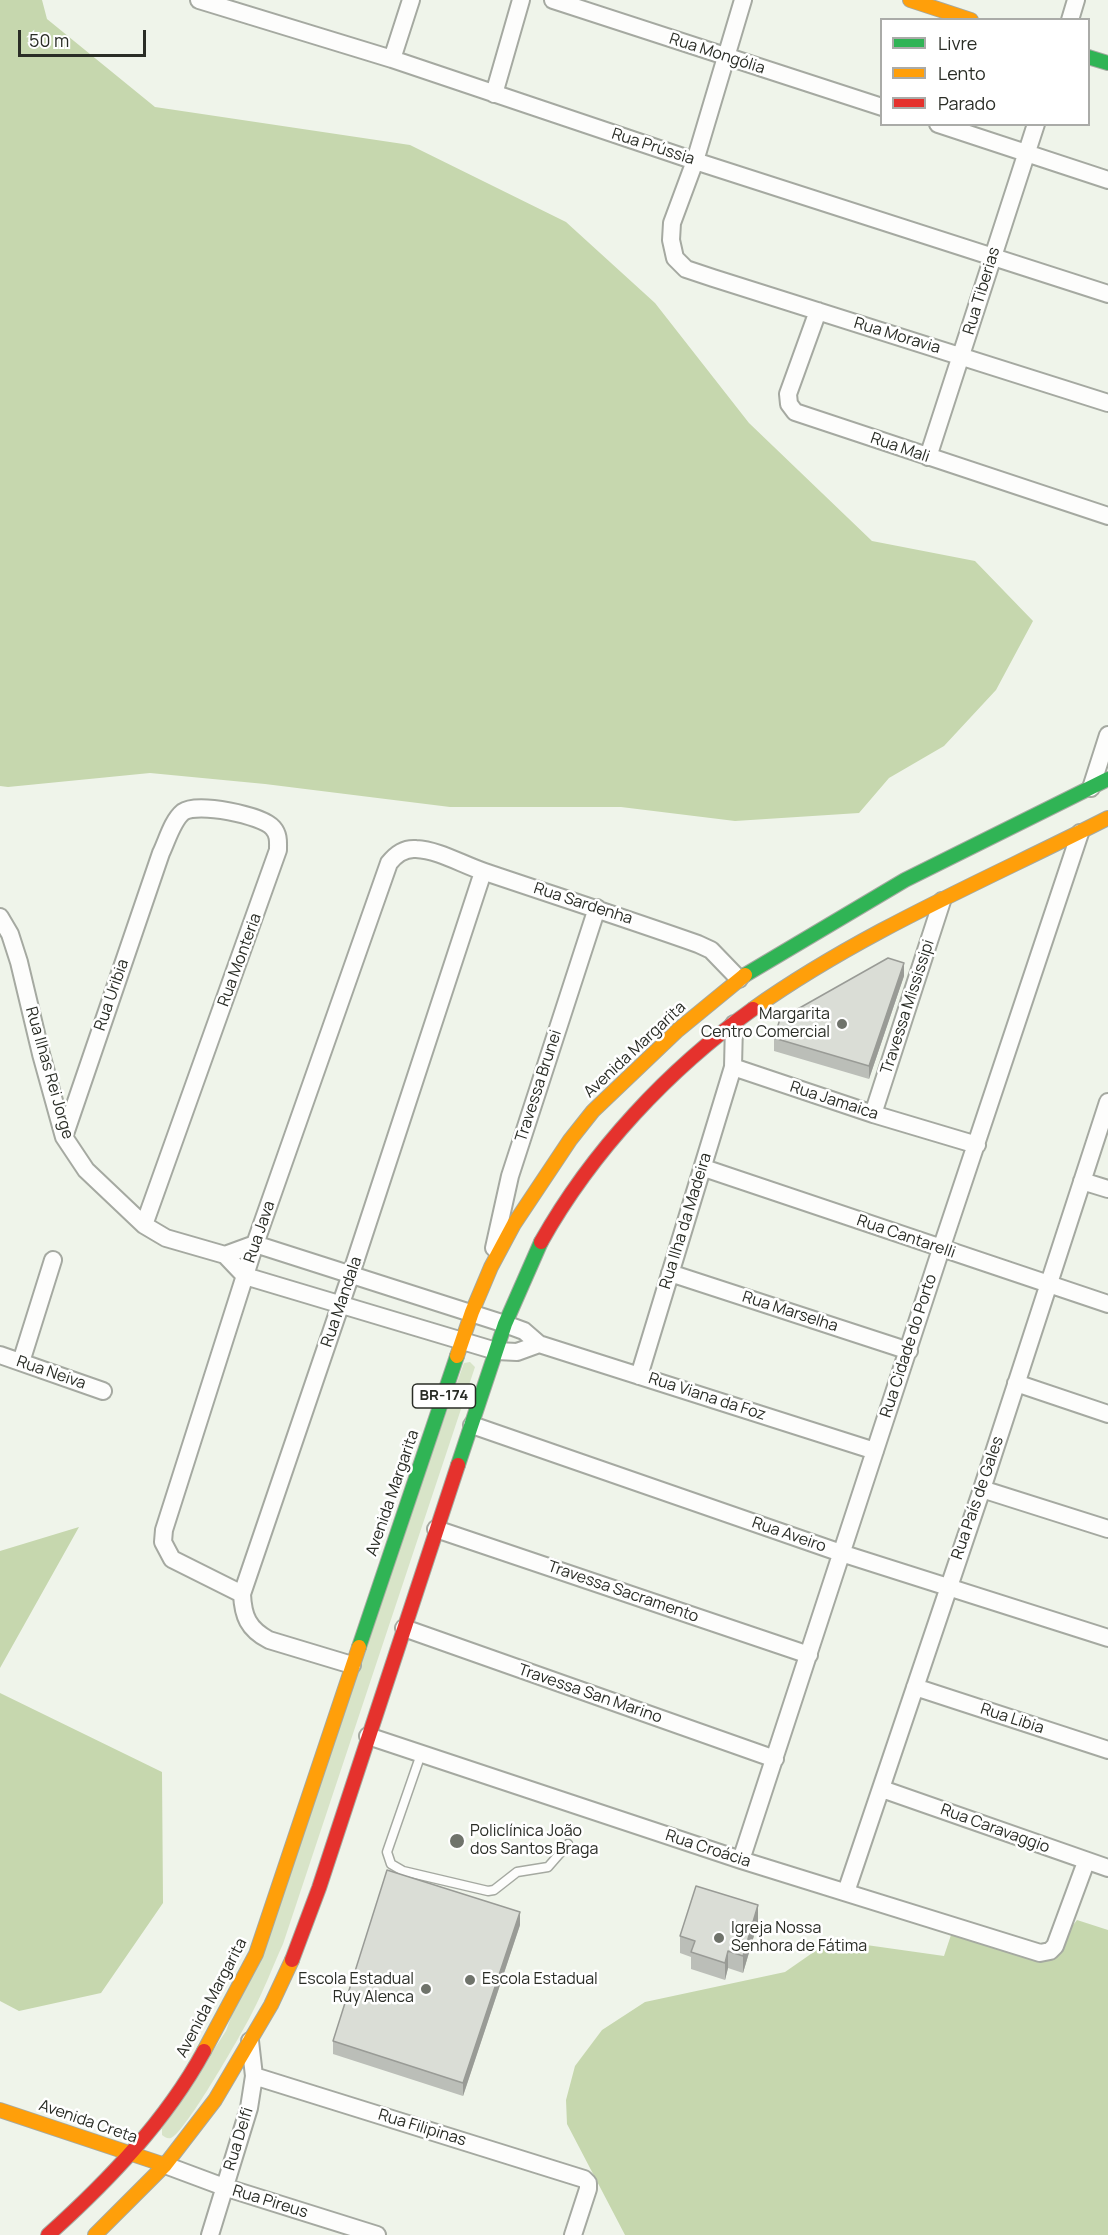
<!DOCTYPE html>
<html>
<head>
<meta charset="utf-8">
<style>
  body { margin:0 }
  #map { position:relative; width:1108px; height:2235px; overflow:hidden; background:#eff4ea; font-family:Manrope,sans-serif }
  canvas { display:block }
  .legend { position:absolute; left:880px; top:18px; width:210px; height:108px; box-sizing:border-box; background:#fff; border:2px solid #aaaba8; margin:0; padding:8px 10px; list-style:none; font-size:18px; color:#2a2d26 }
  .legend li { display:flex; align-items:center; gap:12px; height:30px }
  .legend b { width:30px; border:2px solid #aaaba8 }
  .scale { position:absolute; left:18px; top:30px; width:128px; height:27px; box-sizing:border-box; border:3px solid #2a2d26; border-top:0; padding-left:8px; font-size:18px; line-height:21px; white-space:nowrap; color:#2a2d26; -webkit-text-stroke:4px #fff; paint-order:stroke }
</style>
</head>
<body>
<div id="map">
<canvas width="1108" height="2235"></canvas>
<ul class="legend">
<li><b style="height:8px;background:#30b455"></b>Livre</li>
<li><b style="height:8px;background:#ff9f0a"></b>Lento</li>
<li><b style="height:8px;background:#e5322d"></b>Parado</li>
</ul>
<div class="scale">50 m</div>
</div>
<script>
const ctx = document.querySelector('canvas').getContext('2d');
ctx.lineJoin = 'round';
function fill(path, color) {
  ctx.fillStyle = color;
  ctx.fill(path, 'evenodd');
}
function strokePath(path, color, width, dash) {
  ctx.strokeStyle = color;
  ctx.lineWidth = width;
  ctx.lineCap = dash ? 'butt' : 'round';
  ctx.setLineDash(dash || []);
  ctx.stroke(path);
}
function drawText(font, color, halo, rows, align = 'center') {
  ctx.font = font + ' Manrope,sans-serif';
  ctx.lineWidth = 5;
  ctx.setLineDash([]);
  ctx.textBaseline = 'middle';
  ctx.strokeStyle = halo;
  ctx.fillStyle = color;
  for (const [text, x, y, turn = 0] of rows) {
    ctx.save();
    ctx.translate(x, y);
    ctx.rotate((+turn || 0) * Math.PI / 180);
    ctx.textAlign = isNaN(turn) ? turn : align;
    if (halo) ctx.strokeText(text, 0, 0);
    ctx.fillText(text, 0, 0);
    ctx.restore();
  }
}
fill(new Path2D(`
  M470 1362 475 1367 283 1944C273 1966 264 1990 253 2011 244 2030 185 2133 171 2138 167 2139 165 2137 162 2135V2128L226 2031 464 1363Z`), '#d8e4c8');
fill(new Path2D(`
  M0 0H42L47 19 155 107 410 145 566 222 655 303 749 423 872 541 975 561 1033 621 996 690 944 746 889 778 859 813 735 821 621 807H450L265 784 150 773 8 787 0 786Z
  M79 1527 0 1668V1551Z
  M0 1693 162 1772 163 1903 101 1993 19 2011 0 2001Z
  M1077 1920 1108 1930V2235H625L567 2124 566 2100 575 2066 602 2030 645 2002 785 1972 831 1940 944 1956 951 1935 1044 1962Z`), '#c6d7ae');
const lane = new Path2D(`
  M421 1754 387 1852 391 1864 403 1871 488 1891 494 1890 517 1872 548 1867 568 1844`);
const street = new Path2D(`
  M199 0 392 59 695 161 1108 294
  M553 0 882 107
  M743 0 695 161 672 223 671 240 675 258 686 269 713 278 1108 403
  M1070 20 1076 0
  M392 59 411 0
  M494 94 521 0
  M938 124 1108 180
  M818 311 788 394 789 404 795 412 1108 516
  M928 457 1036 124
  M1091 788 1108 735
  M0 917 10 934 19 962 41 1054 64 1137 86 1170 144 1225 166 1238 225 1255 245 1276 496 1351 517 1352 539 1344
  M734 1024 733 1067 873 1114 977 1145
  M873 1114 942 901
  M64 1137 161 853C167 841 172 821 183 812 197 802 262 815 273 828 279 835 278 842 278 850L144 1225
  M704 1168 1108 1304
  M1082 1181 1108 1189
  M494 1248 510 1176 597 908
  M225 1255 255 1244 505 1324 524 1331 539 1344 875 1451
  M670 1273 909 1351
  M0 1355 103 1391
  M21 1362 53 1260
  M639 1376 733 1067
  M1016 1383 1108 1414
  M472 1425 841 1553 1108 1638
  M982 1489 1108 1529
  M436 1529 809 1655
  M242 1594 172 1559 163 1542 164 1530 255 1244 389 863C396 854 404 848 416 849 439 850 463 865 485 872 556 896 627 919 698 944L711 950 739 979
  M404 1628 775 1759
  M352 1665 269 1640C248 1629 243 1616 242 1594L351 1274 483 872
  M915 1687 1108 1750
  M368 1736 741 1860 1040 1953 1050 1951 1055 1946 1086 1862
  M882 1789 1108 1868
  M741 1860 941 1249 1080 833
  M846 1892 982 1489 1108 1102
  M254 2076 584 2179 588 2183V2189L573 2235
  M165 2165 224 2187 377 2235
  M210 2235 249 2108 254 2076 250 2041`);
const fast = new Path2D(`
  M1088 57 1108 63
  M745 975 905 880 1108 779
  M458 1465 505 1324 541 1242
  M359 1647 457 1356`);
const slow = new Path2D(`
  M910 0 971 20
  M753 1009C863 931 988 879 1108 818
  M457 1356 472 1312 491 1267 514 1224 570 1140 593 1111 678 1030 745 975
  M204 2051 256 1954 359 1647
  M0 2110 165 2165
  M95 2235 165 2165 215 2100 271 2005 292 1960`);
const jam = new Path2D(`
  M541 1242C592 1151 669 1069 753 1009
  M292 1960 319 1888 458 1465
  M48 2235C107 2182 166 2121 204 2051`);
strokePath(lane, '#a5a9a1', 11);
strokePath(street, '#a5a9a1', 20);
strokePath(fast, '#a5a9a1', 16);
strokePath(slow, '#a5a9a1', 16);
strokePath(jam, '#a5a9a1', 16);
strokePath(lane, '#fdfdfc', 8);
strokePath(street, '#fdfdfc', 16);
strokePath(fast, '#30b455', 14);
strokePath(slow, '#ff9f0a', 14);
strokePath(jam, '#e5322d', 14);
fill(new Path2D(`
  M904 976 869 1079 774 1051V1038Z
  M758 1922 743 1973 728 1968 725 1980 691 1969V1957L680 1953V1936Z
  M520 1925 463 2096 333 2054V2041Z`), '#bbbeb8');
fill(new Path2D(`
  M904 963V976L869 1079V1066Z
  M758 1905V1922L743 1973V1956Z
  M520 1912V1925L463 2096V2083Z
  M728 1951V1968L725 1980V1963Z`), '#999b96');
const building = new Path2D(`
  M888 958 904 963 869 1066 774 1038 780 1019Z
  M387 1870 520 1912 463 2083 333 2041Z
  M696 1886 758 1905 743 1956 728 1951 725 1963 691 1952 695 1941 680 1936Z`);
fill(building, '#daddd6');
strokePath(building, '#999b96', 1.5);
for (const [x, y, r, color] of [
  [842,1024,6,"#6f736b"],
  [457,1841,8,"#6f736b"],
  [719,1938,6,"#6f736b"],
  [470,1980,6,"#6f736b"],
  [426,1989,6,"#6f736b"]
]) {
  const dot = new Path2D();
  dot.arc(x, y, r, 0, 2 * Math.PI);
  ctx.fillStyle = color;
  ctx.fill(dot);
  strokePath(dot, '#fff', 2);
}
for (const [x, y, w] of [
  [444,1396,63]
]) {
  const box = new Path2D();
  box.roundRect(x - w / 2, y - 12, w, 24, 4.5);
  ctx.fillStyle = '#fff';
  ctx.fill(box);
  strokePath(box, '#2a2d26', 1.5);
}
drawText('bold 15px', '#2a2d26', null, [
  ["BR-174",444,1396]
]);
drawText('16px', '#2a2d26', '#fff', [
  ["Rua Mongólia",717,54,18],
  ["Rua Prússia",653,147,18],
  ["Rua Tiberias",982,291,-73],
  ["Rua Moravia",897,336,17],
  ["Rua Mali",900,448,19],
  ["Rua Sardenha",583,904,18],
  ["Rua Monteria",240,960,-70],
  ["Rua Uribia",112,995,-71],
  ["Travessa Mississipi",908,1007,-72],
  ["Avenida Margarita",635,1050,-43],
  ["Rua Ilhas Rei Jorge",49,1073,74],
  ["Travessa Brunei",539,1086,-72],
  ["Rua Jamaica",834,1101,18],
  ["Rua Ilha da Madeira",686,1221,-73],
  ["Rua Java",260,1232,-71],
  ["Rua Cantarelli",906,1237,19],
  ["Rua Mandala",342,1302,-71],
  ["Rua Marselha",790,1312,18],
  ["Rua Cidade do Porto",909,1346,-72],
  ["Rua Neiva",51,1373,19],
  ["Rua Viana da Foz",707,1397,18],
  ["Avenida Margarita",393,1493,-71],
  ["Rua País de Gales",978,1498,-71],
  ["Rua Aveiro",789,1535,19],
  ["Travessa Sacramento",623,1592,19],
  ["Travessa San Marino",590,1694,19],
  ["Rua Libia",1012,1719,18],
  ["Rua Caravaggio",995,1829,20],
  ["Rua Croácia",708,1849,18],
  ["Avenida Margarita",212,1998,-62],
  ["Avenida Creta",88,2122,19],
  ["Rua Filipinas",422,2128,17],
  ["Rua Delfi",239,2139,-73],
  ["Rua Pireus",270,2202,17]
]);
drawText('16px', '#2a2d26', '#fff', [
  ["Margarita",830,1015,"right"],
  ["Centro Comercial",830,1033,"right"],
  ["Policlínica João",470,1832],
  ["dos Santos Braga",470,1850],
  ["Igreja Nossa",731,1929],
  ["Senhora de Fátima",731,1947],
  ["Escola Estadual",414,1980,"right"],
  ["Ruy Alenca",414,1998,"right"],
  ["Escola Estadual",482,1980]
], 'left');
</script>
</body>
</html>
